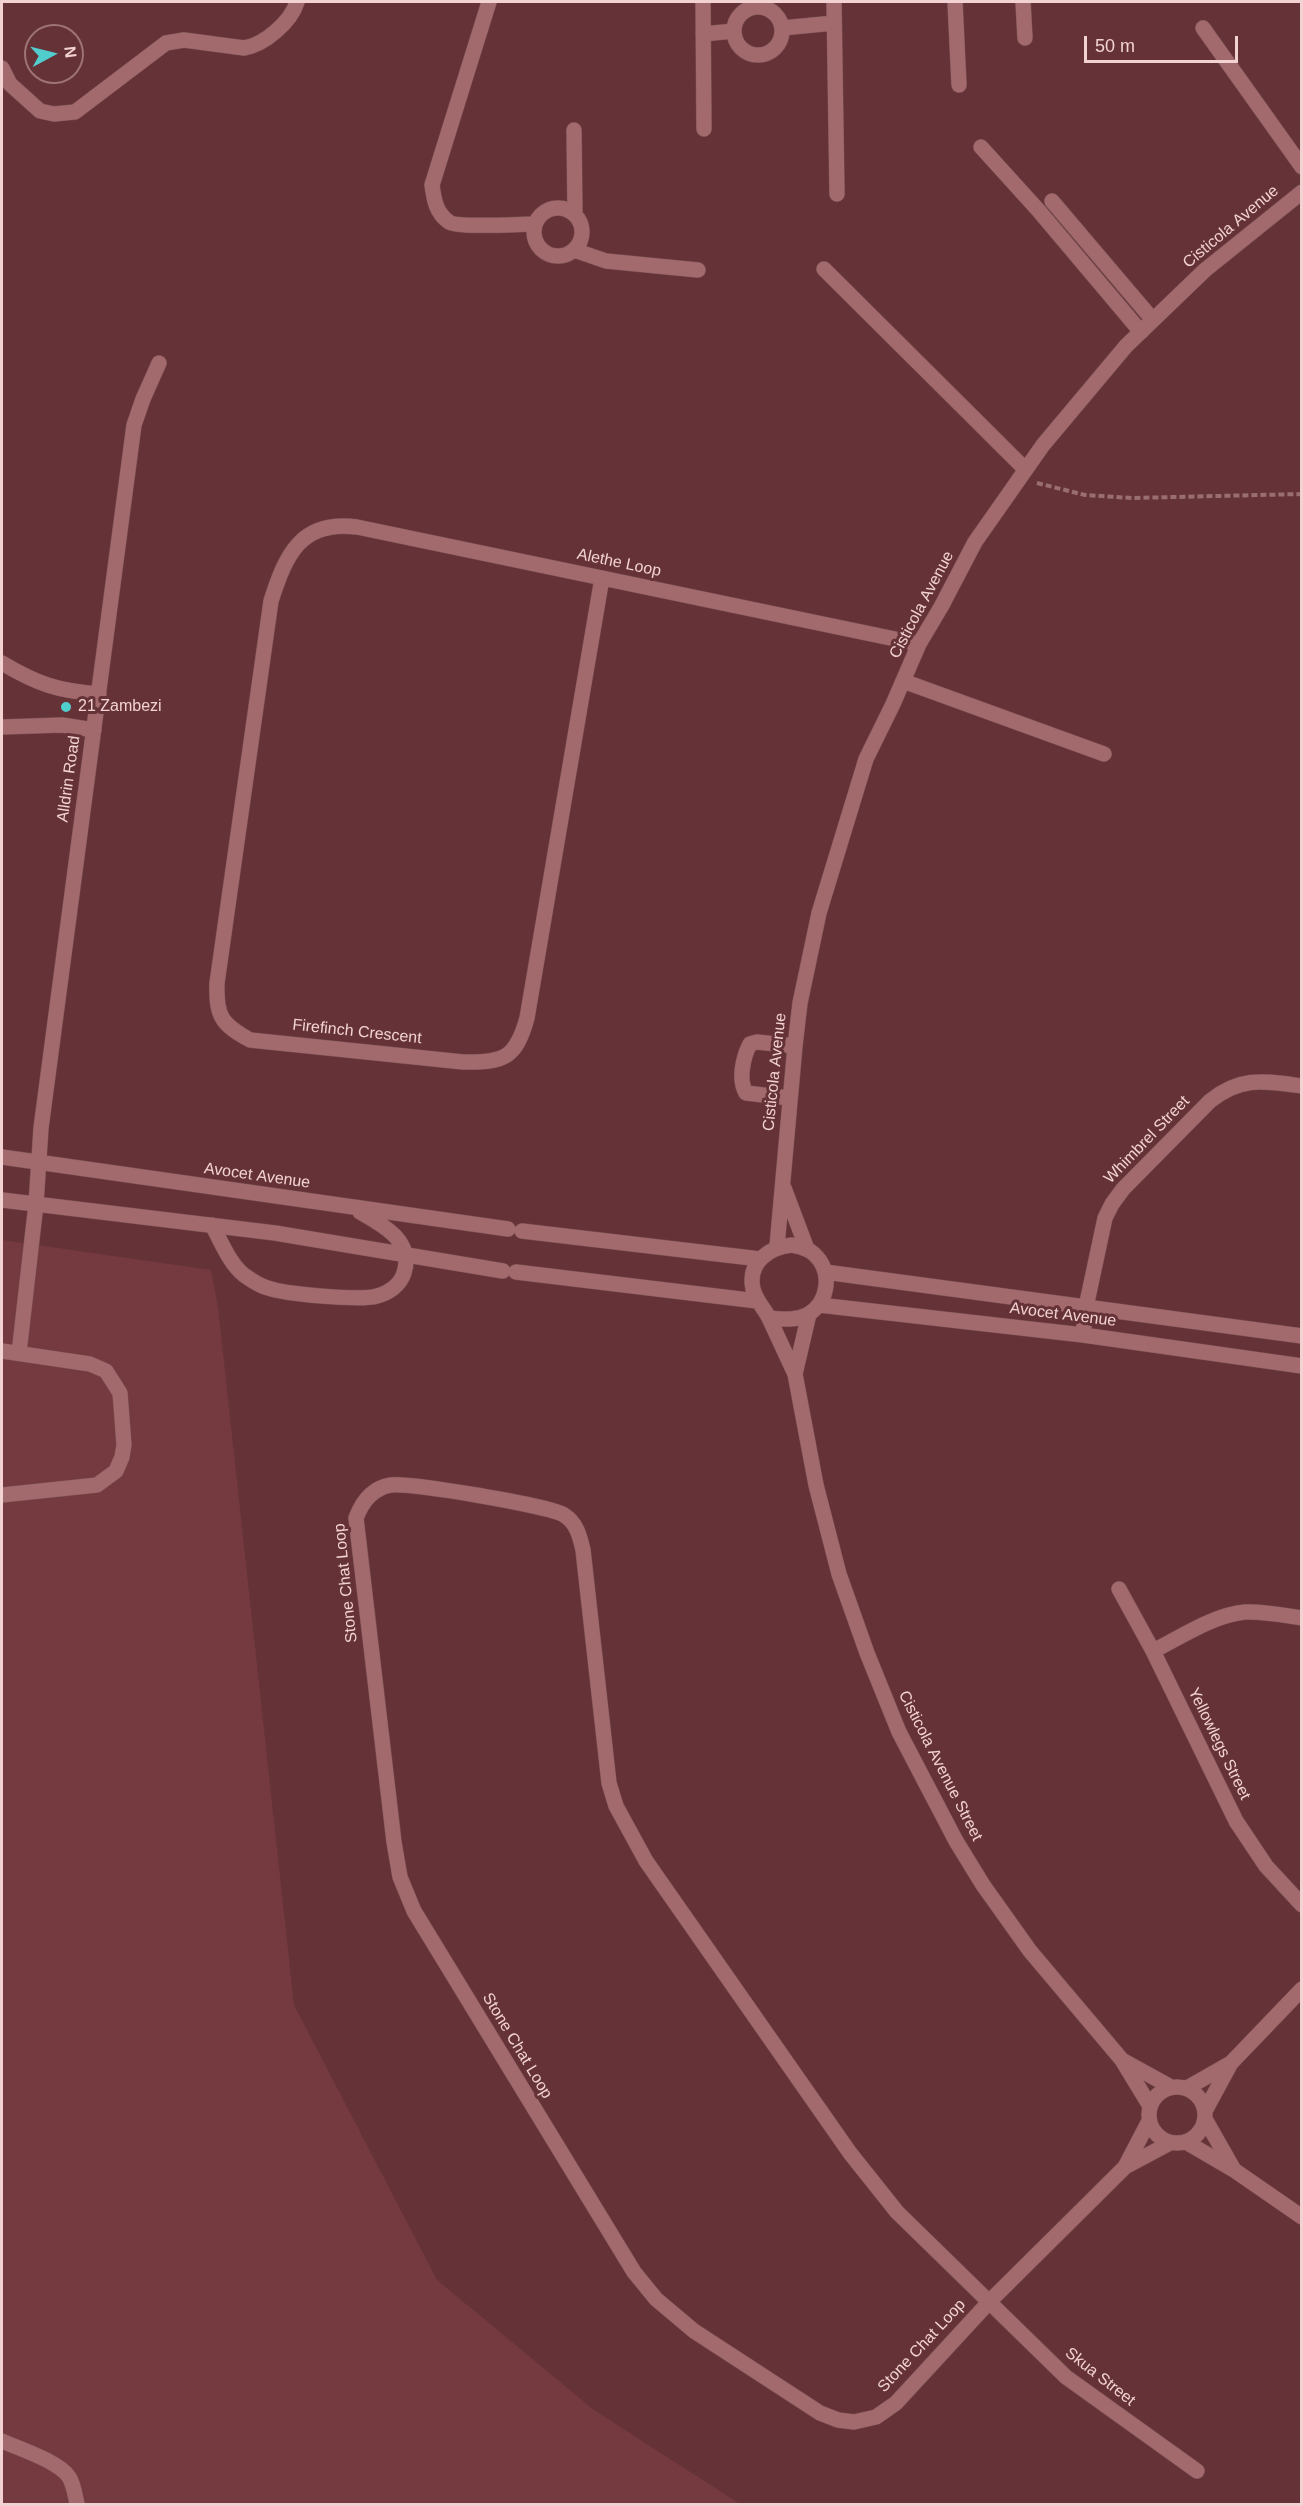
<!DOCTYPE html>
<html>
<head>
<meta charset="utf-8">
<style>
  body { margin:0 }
  #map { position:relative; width:1303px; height:2506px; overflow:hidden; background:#653337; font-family:Helvetica,sans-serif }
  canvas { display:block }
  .frame { position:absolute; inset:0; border:3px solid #f2d2d3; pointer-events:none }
  .north { position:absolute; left:24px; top:24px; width:60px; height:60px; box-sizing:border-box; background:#653337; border:2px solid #9d7375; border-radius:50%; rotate:83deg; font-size:16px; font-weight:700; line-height:24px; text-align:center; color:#f2d2d3 }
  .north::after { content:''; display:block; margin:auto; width:21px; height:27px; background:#52cdce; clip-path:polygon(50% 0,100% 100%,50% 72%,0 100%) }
  .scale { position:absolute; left:1084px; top:36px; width:154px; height:27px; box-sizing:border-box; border:3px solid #f2d2d3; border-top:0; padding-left:8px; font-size:18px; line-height:21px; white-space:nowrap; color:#f2d2d3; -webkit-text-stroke:4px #653337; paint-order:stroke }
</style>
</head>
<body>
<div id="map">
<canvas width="1303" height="2506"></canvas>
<div class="frame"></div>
<div class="north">N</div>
<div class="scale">50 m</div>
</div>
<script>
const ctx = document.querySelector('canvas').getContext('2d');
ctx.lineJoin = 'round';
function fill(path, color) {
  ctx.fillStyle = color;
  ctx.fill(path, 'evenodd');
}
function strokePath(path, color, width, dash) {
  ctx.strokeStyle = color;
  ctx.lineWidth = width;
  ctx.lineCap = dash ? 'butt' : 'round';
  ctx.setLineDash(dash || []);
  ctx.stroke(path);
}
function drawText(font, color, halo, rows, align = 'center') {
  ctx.font = font + ' Helvetica,sans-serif';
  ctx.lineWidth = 6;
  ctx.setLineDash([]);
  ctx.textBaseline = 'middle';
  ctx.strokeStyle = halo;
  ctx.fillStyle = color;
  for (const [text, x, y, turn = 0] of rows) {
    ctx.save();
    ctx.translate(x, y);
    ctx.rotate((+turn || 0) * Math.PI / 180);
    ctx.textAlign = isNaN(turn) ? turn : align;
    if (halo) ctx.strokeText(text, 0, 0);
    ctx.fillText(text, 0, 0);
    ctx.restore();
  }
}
fill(new Path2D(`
  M2 1240 211 1270 218 1307 294 2005 437 2280 594 2410 740 2504H2Z`), '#743a3f');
const minor = new Path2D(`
  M489 2 432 185C434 200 436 213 449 222 457 228 521 224 535 224
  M703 2 704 129
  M834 2 837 194
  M955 2 959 85
  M1023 2 1025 38
  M734 31a24 24 0 1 1 48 0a24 24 0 1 1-48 0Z
  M782 28 834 23
  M1203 28 1302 167
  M703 34 734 31
  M2 68 10 84 40 111 54 114 75 112 166 43 184 40 244 48C264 45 291 22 297 2
  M574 130 575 215
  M981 147 1039 211 1141 332
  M1052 201 1153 320
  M534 232a24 24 0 1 1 48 0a24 24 0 1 1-48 0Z
  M574 250 606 261 698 270
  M824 269 1025 469
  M602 578 527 1018C516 1058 504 1063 463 1062L250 1040C221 1024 216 1016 217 983L271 601C286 554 301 520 357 527L919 644
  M2 663C37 684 58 691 99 694
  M903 681 1104 754
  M2 727 62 725 94 730
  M789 1098 746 1093C738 1080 743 1057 750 1044L757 1042 795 1046
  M2 1157 508 1229
  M784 1188 807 1249
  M2 1200 275 1233 503 1271
  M212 1225C221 1241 229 1263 244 1275 251 1280 259 1286 268 1288 285 1294 360 1301 377 1296 389 1293 400 1285 404 1273 414 1241 383 1225 360 1212
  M522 1231 760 1259
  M792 1245C801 1247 808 1248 814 1254 833 1271 829 1303 807 1315 795 1321 782 1319 769 1318 764 1308 756 1301 753 1289 747 1262 770 1247 792 1245Z
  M777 1246 795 1046 800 1003 819 913 866 759 893 704 919 644 941 607 975 542 1043 445 1126 346 1205 270 1302 192
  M516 1272 757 1301
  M825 1272 1302 1336
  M819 1305 1083 1335 1302 1366
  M769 1318 795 1374 816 1485 839 1574 867 1653 899 1732 956 1841 983 1885 1030 1951 1122 2060 1150 2106
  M1083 1335 1086 1307 1105 1218 1112 1204 1123 1189 1210 1101C1241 1076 1264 1081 1302 1086
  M2 1351 90 1364 106 1371 120 1393 124 1445 122 1457 116 1471 97 1485 2 1495
  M19 1353 36 1204 41 1128 134 425 143 399 159 363
  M795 1374 809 1314
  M1119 1589 1153 1651 1236 1821 1266 1866 1302 1905
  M1153 1651C1181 1637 1213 1615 1245 1612 1263 1611 1283 1615 1302 1618
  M1122 2060 1171 2087
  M1149 2115a28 28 0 1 1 56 0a28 28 0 1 1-56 0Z
  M1187 2088 1231 2063
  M1205 2111 1231 2063 1302 1989
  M1205 2119 1234 2170
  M1186 2142 1234 2170 1302 2217
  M1170 2143 1125 2167 990 2301 896 2403 876 2417 854 2422 838 2420 820 2413 694 2331 656 2299 634 2272 414 1911 400 1877 394 1842 356 1518C362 1502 372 1488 391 1485 408 1482 551 1506 564 1515 577 1523 580 1537 583 1550L609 1783 616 1806 646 1861 850 2153 897 2212 1066 2377 1197 2471
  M1125 2167 1149 2121
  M2 2441C20 2449 58 2461 69 2477 74 2485 75 2495 77 2504`);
strokePath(minor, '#7b5054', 16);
strokePath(new Path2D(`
  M1037 483 1085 495 1132 498 1302 494`), '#996e71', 4, [6, 3]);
strokePath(minor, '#a26a6d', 15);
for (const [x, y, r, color] of [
  [66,707,6,"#52cdce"]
]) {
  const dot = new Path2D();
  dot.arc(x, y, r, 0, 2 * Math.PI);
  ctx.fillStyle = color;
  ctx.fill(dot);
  strokePath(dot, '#653337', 2);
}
drawText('16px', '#f2d2d3', '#653337', [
  ["Cisticola Avenue",1231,227,-40],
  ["Alethe Loop",619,563,12],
  ["Cisticola Avenue",922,605,-62],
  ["Alldrin Road",69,779,-82],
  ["Firefinch Crescent",357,1032,6],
  ["Cisticola Avenue",775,1072,-84],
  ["Whimbrel Street",1147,1140,-46],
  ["Avocet Avenue",257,1176,8],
  ["Avocet Avenue",1063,1315,7],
  ["Stone Chat Loop",346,1583,-96],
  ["Yellowlegs Street",1219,1744,64],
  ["Cisticola Avenue Street",940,1766,63],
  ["Stone Chat Loop",517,2046,59],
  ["Stone Chat Loop",922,2346,-47],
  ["Skua Street",1100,2377,38]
]);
drawText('16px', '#f2d2d3', '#653337', [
  ["21 Zambezi",78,707]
], 'left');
</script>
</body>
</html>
